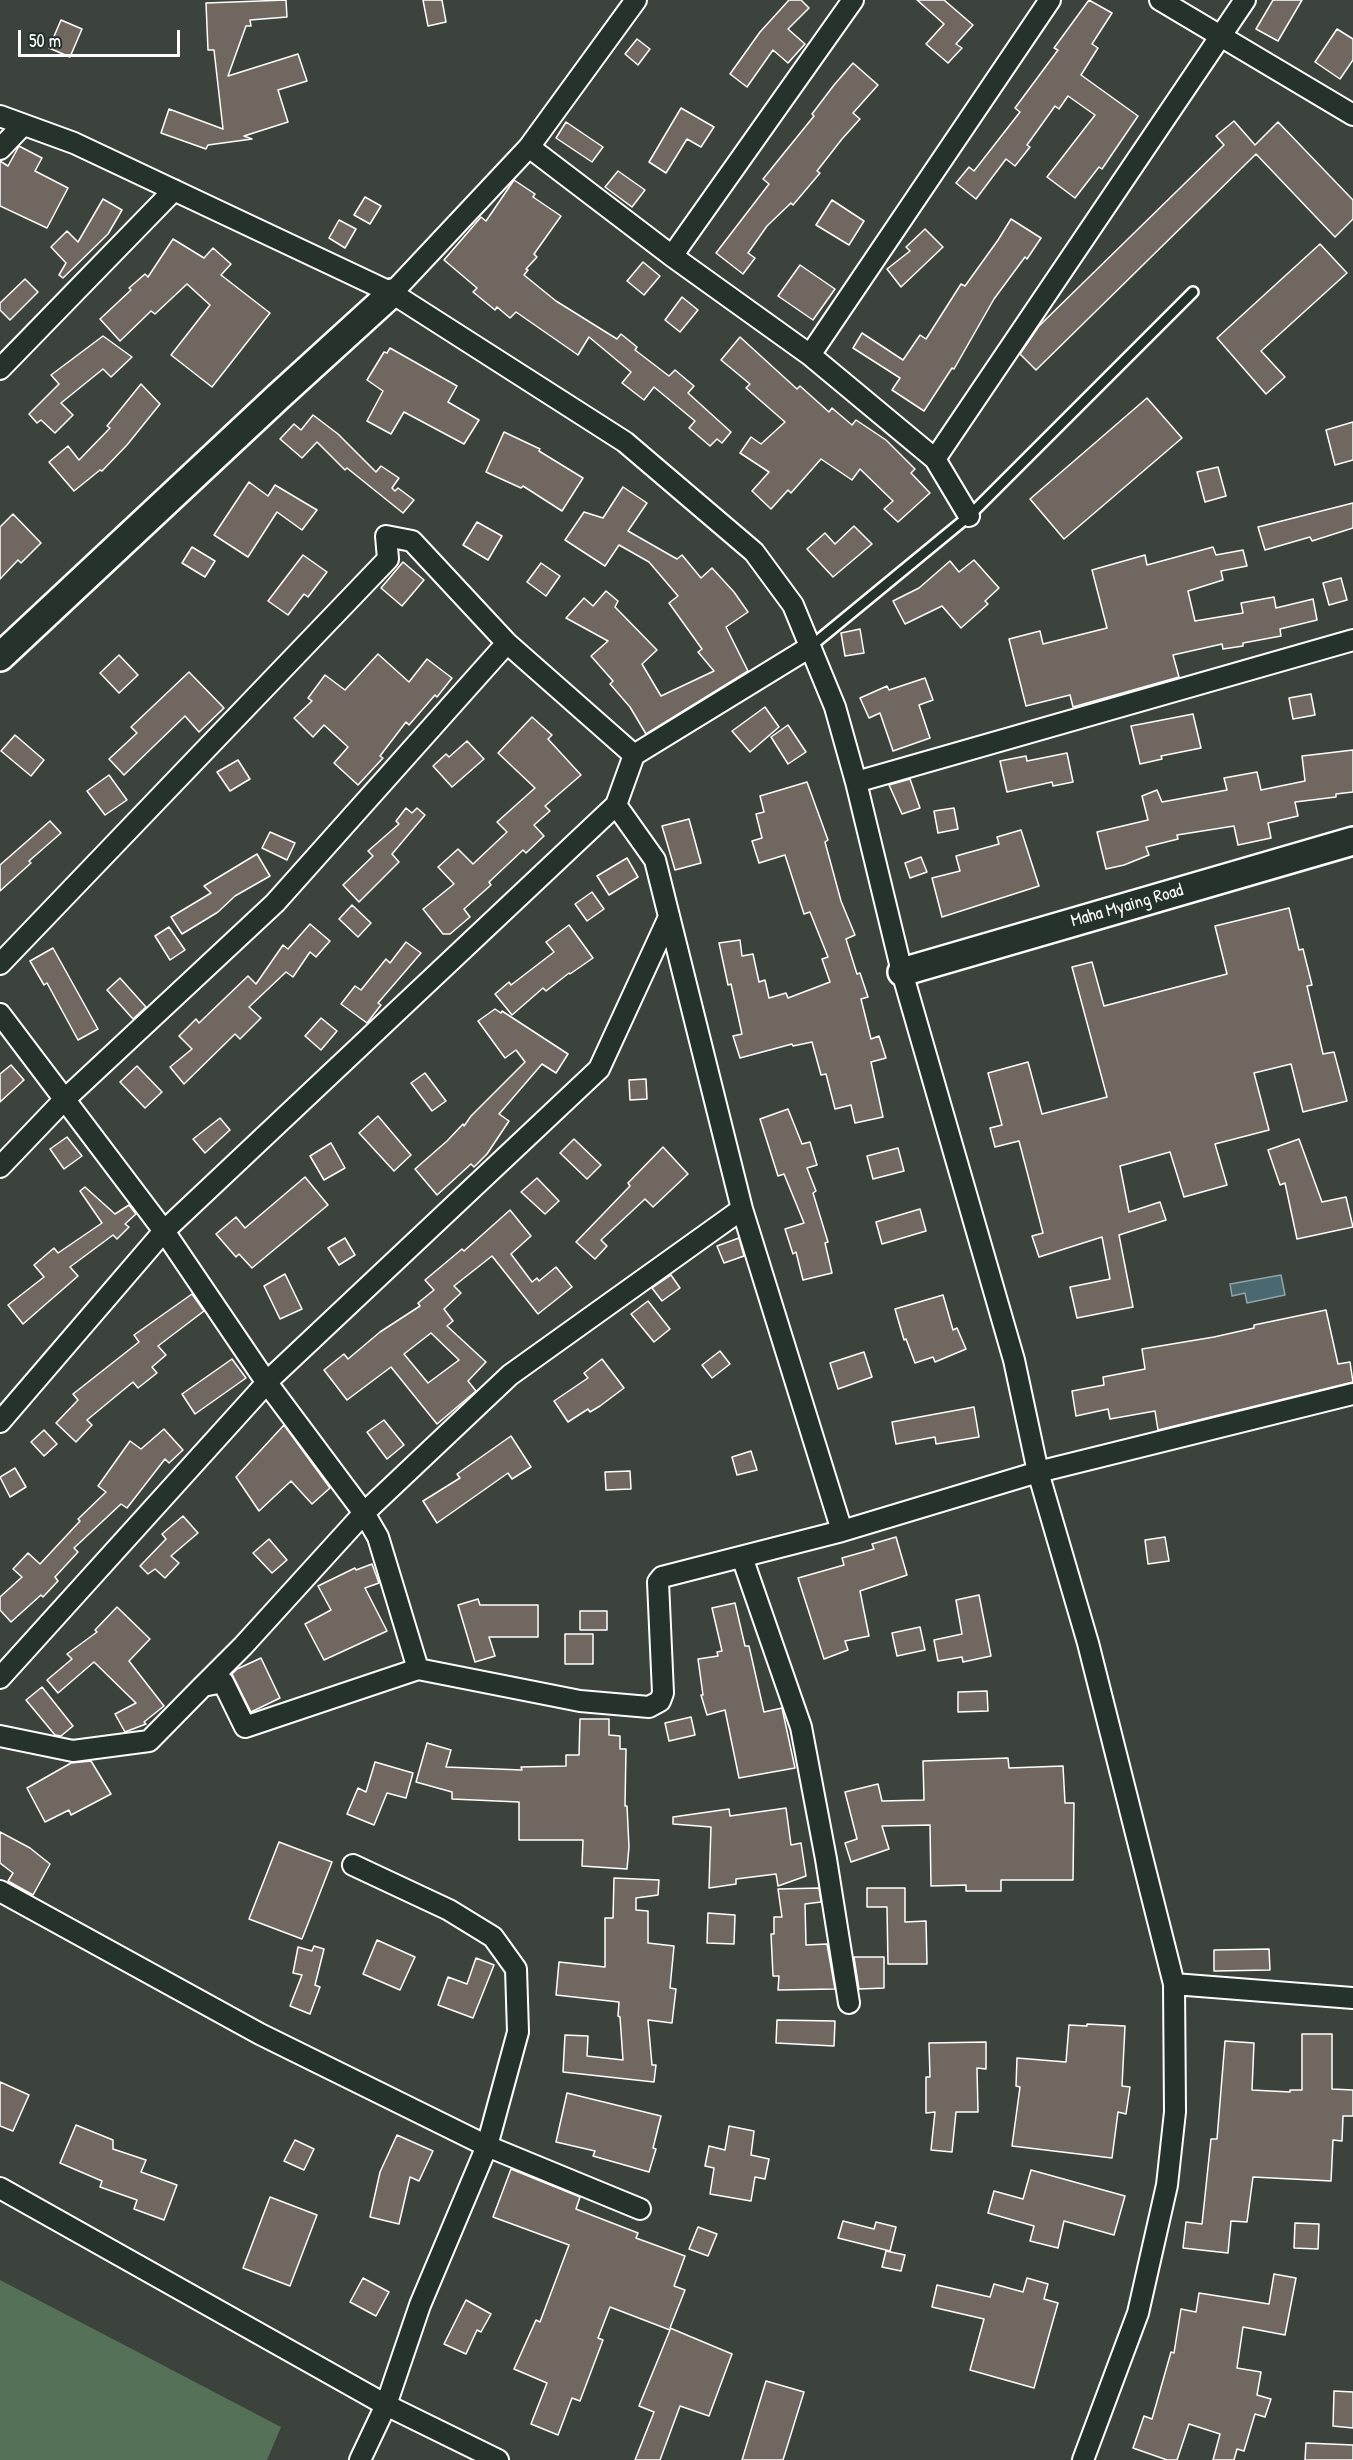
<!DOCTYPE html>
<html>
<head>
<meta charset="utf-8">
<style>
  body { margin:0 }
  #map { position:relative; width:1353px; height:2460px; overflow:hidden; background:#3c433c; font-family:"Patrick Hand",sans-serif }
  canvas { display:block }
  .scale { position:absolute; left:18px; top:30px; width:162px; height:27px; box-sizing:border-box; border:3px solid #fff; border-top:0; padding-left:8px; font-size:18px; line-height:21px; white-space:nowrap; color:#fff; -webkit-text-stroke:4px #26332d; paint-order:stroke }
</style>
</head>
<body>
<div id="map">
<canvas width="1353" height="2460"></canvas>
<div class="scale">50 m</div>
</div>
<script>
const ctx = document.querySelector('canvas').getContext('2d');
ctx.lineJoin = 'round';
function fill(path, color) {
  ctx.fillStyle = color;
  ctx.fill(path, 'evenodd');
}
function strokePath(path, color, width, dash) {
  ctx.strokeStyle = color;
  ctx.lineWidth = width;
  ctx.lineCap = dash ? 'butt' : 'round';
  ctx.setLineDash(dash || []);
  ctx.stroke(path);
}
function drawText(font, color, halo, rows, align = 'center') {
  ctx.font = font + ' "Patrick Hand",sans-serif';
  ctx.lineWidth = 4.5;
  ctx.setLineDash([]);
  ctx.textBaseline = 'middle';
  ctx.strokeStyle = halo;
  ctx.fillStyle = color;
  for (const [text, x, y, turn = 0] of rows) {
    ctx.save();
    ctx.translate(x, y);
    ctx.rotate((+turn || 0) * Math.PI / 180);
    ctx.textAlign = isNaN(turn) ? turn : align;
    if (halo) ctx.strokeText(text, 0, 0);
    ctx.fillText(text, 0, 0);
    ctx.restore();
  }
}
fill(new Path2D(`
  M0 2280 281 2427 267 2460H0Z`), '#557158');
const water = new Path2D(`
  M1281 1275 1285 1295 1247 1303 1245 1293 1232 1296 1230 1284Z`);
fill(water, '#4a6870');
strokePath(water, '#92a4a9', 1.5);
const building = new Path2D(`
  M286 0 287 17 250 20 251 26H246L228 76 298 54 307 81 278 90 288 122 244 136 252 139 208 145 206 149 161 133 169 109 223 129 214 50H208L206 3Z
  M423 0H442L446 22 428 26Z
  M789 0H801L809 8 788 29 805 44 788 63 773 50 747 87 730 74 760 32Z
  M917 0H944L973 25 956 44 962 48 948 63 926 44 944 24Z
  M1089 0 1112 13 1092 44 1098 48 1081 75 1138 116 1102 169 1099 167 1075 198 1047 177 1095 115 1068 96 1059 109 1055 106 1027 145 1030 147 1015 166 1006 159 976 199 956 183 969 167 974 171 1020 112 1015 108 1058 50 1054 48Z
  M1273 0H1302L1278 41 1256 29Z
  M61 20 82 29 70 57 49 48Z
  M1337 29 1353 39V60L1340 79 1315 62Z
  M637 39 650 49 638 65 625 54Z
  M853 63 878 85 853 113 860 119 842 139 817 171 820 173 793 205 791 203 767 226 748 253 755 258 743 274 716 253 769 184 763 179 814 116 812 114 834 85Z
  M681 108 714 127 701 147 687 139 666 173 649 162Z
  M1234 121 1255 145 1278 122 1353 200V219L1335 237 1256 154 1036 370 1020 354 1039 326 1224 145 1216 136Z
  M566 122 603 147 592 162 556 138Z
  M19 146 42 158 35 171 68 188 47 228 0 206V161L8 166Z
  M618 171 645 190 632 207 605 187Z
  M514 180 535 194 533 197 561 216 534 254 537 257 526 269 528 270 524 275 556 301 617 339 621 334 637 347 635 350 669 376 675 370 694 386 688 393 731 432 722 443 717 439 710 446 689 428 695 421 654 387 644 400 622 383 631 372 589 337 578 355 516 312 510 318 497 307 495 310 473 292 477 288 444 260 481 217 486 221Z
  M365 197 381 206 370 224 354 215Z
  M103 199 122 210 108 234 63 278 59 275 66 263 51 247 67 231 78 242Z
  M832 200 864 221 849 245 816 225Z
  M1011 219 1041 238 1027 259 1025 257 994 299 954 369 952 368 924 411 892 390 900 378 853 348 862 333 903 360 920 335 926 339 961 284 965 286 998 240Z
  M339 220 356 229 345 248 329 238Z
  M925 229 943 247 901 287 887 269 910 251 906 247Z
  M173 239 204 258 213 248 231 264 221 275 270 313 212 387 171 355 210 305 187 284 155 314 151 311 120 341 100 319 131 290 129 288 145 274 148 277Z
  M1320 244 1347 273 1261 351 1285 377 1266 394 1217 338Z
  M643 262 660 276 644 295 627 281Z
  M800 265 835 289 813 320 778 296Z
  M25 279 38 292 10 320 0 310V303Z
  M682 297 698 310 680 332 665 320Z
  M103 336 132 357 111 377 103 369 61 403 73 415 55 433 41 420 37 423 29 414 59 384 51 375Z
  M740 337 797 389 800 386 829 412 832 408 852 425 856 420 886 440 915 469 911 473 930 493 898 522 884 509 893 501 860 469 852 480 821 459 791 493 788 490 771 509 752 491 769 472 740 453 751 437 761 444 785 422 746 388 750 384 721 360Z
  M390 348 457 386 448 402 479 420 464 444 404 412 391 434 367 421 383 391 367 380 384 352 387 353Z
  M141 384 160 404 127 445 102 471 100 470 74 491 49 462 68 446 79 460 110 428 107 426Z
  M1147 398 1182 438 1064 539 1030 499Z
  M313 415 338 434 376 472 381 466 399 478 392 488 395 491 398 488 414 500 403 513 347 468 345 470 317 442 302 458 280 439 294 424 301 430Z
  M1353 422V460L1335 465 1326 430Z
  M504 432 540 449 539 451 583 478 562 511 523 486 521 488 486 472Z
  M1218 467 1226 496 1205 502 1197 472Z
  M249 482 268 496 275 485 317 510 302 530 277 512 248 557 214 535Z
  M623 487 647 503 628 531 677 559 682 555 701 578 712 568 734 592 748 612 726 627 748 671 646 734 630 707 610 684 613 681 591 656 608 641 566 618 584 598 593 606 606 591 618 601 615 607 657 650 642 664 661 696 714 671 698 652 702 649 669 603 678 596 649 562 619 545 605 566 565 540 584 512 603 518Z
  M1353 503V528L1312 541 1310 537 1265 550 1258 527Z
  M13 514 41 543 21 563 18 560 0 579V527Z
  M477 522 502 536 488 560 463 545Z
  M854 526 872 544 833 577 807 549 825 533 835 544Z
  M192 547 215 561 205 577 182 563Z
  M1213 547 1216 555 1243 550 1247 566 1221 571 1223 580 1188 591 1195 621 1243 613 1241 603 1274 597 1276 608 1313 599 1317 620 1280 629 1281 636 1243 643V646L1223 649 1222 644 1173 655 1179 677 1073 707 1070 695 1026 706 1009 639 1040 631 1043 644 1107 628 1092 570 1145 555 1147 565Z
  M303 555 327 572 308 597 304 594 288 615 268 601Z
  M974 560 999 588 985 601 988 604 961 628 942 606 905 624 893 601 919 588 950 561 959 572Z
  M403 562 424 580 402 606 381 588Z
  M541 563 560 576 546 596 527 582Z
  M1341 578 1347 600 1329 605 1323 583Z
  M860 629 864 653 845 656 841 633Z
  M378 654 409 682 427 659 452 678 437 697 435 695 409 725 406 722 380 756 383 758 358 785 334 763 348 747 324 725 313 737 294 718 312 701 308 698 325 675 345 690Z
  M119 655 138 675 119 693 100 673Z
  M189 672 224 708 199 732 185 716 124 775 109 759 137 733 131 727Z
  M925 678 933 700 919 705 930 738 893 751 880 713 869 718 860 698 887 686 889 690Z
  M1311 694 1315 715 1293 719 1289 698Z
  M765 707 779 727 750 752 732 731Z
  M1193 714 1201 748 1161 756 1162 759 1140 764 1131 726Z
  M532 717 552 735 548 739 581 775 545 806 550 811 534 825 544 836 526 853 523 850 489 882 491 885 464 909 470 917 450 934H443L423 909 454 884 438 867 458 849 473 864 507 832 497 822 535 788 498 753Z
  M788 725 806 752 788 764 771 737Z
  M15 735 44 760 31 776 1 751Z
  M467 741 484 759 452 787 433 766 446 754 449 757Z
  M1353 750V792L1336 794V797L1295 802 1298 816 1268 823 1271 838 1238 845 1234 826 1177 835 1178 839 1146 847 1149 855 1124 865 1106 869 1097 832 1148 820 1142 796 1157 790 1162 802 1227 790 1224 778 1257 772 1261 790 1305 781 1302 756Z
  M1067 753 1073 782 1053 786 1052 782 1007 792 1000 761 1026 756 1027 761Z
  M238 760 250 779 230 791 217 772Z
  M109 775 127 800 105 815 87 791Z
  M910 779 920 808 902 814 889 785Z
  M807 782 828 840 825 842 841 901 855 935 846 939 857 974 860 973 868 997 861 999 871 1039 879 1036 886 1058 871 1062 883 1117 855 1123 851 1105 835 1109 826 1074 821 1075 812 1042 793 1046 792 1044 740 1058 733 1036 742 1034 731 984 728 985 719 943 740 940 742 956 753 954 759 982 765 980 769 998 786 993 788 998 830 982 822 959 828 957 810 912 804 914 785 855 759 863 752 841 762 838 756 814 764 812 760 796Z
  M406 808 412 813 417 808 425 815 392 854 399 862 359 902 343 885 373 856 368 851 399 824 396 821Z
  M954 808 958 829 938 833 934 811Z
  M689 819 701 863 675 870 662 826Z
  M50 821 61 833 29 861 31 863 0 891V865Z
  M1021 830 1039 886 942 917 932 878 960 871 956 856 999 844 997 837Z
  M270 832 295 843 287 860 262 848Z
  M257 854 270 876 235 896 218 912 182 934 171 917 211 893 204 886Z
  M921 857 927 872 910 878 905 863Z
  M627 858 638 877 609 895 597 876Z
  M592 892 604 909 587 921 575 904Z
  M352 905 371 923 358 937 339 919Z
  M1289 908 1299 950 1303 949 1312 985 1307 986 1323 1054 1334 1052 1347 1101 1303 1112 1291 1064 1254 1073 1269 1130 1215 1144 1227 1185 1184 1197 1170 1152 1120 1166 1129 1212 1160 1202 1166 1220 1119 1235 1133 1307 1077 1318 1070 1287 1110 1279 1102 1237 1039 1257 1032 1236 1043 1233 1019 1141 995 1147 990 1128 1002 1125 988 1073 1028 1062 1042 1114 1107 1097 1072 967 1092 962 1104 1006 1227 974 1215 926Z
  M310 924 330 941 316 957 310 952 293 977 286 972 249 1007 261 1018 240 1039 235 1034 184 1084 170 1067 192 1049 179 1036 196 1019 199 1023 248 976 256 984 283 945 288 949Z
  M569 925 593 958 570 974 569 973 546 991 543 988 512 1015 495 994 509 982 511 985 554 952 546 942Z
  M169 927 185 950 170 960 155 936Z
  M406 942 421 953 378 1003 381 1005 367 1023 341 1004 355 986 361 990 386 959 390 963Z
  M53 948 98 1029 78 1040 47 983 44 985 30 961Z
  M120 978 146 1007 133 1019 107 990Z
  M495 1009 501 1013 502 1011 568 1054 556 1073 542 1064 499 1114 509 1121 487 1154 474 1167 471 1164 437 1195 415 1169 447 1141 463 1124 464 1126 471 1116 525 1062 516 1050 505 1058 478 1021Z
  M321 1018 337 1031 321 1050 305 1036Z
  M11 1065 24 1080 0 1102V1074Z
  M137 1066 162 1092 145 1108 120 1082Z
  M425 1073 446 1101 432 1111 411 1083Z
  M646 1079 647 1099 630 1100 629 1080Z
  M788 1109 802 1144 810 1142 817 1165 807 1168 816 1191 813 1193 828 1242 825 1243 832 1273 803 1280 796 1252 793 1254 785 1229 804 1223 784 1174 778 1176 760 1119Z
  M378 1116 411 1155 394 1171 359 1133Z
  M220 1118 230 1130 205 1153 193 1139Z
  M67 1137 82 1156 64 1169 50 1149Z
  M574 1139 601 1165 587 1179 560 1153Z
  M1299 1139 1322 1202 1346 1197 1353 1227 1297 1239 1285 1183 1280 1185 1268 1150Z
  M331 1143 345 1168 324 1180 310 1156Z
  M663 1147 688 1174 653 1207 645 1199 601 1240 607 1246 595 1259 576 1242 630 1186 628 1183Z
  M898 1148 904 1171 873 1179 867 1156Z
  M305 1177 328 1205 252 1268 239 1254 236 1257 216 1234 236 1217 245 1228Z
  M537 1178 559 1201 545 1214 521 1192Z
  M85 1187 115 1214 129 1205 136 1214 125 1224 129 1227 117 1239 113 1235 70 1267 78 1276 23 1324 8 1305 44 1277 34 1265 54 1248 58 1253 102 1223 80 1191Z
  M920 1209 926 1231 882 1244 876 1222Z
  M510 1210 531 1236 511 1254 532 1282 537 1278 539 1281 556 1267 572 1287 538 1314 492 1256 454 1286 461 1293 444 1309 453 1321 447 1326 486 1362 468 1381 476 1391 437 1424 391 1367 347 1400 324 1370 344 1354 348 1359 380 1332 420 1306 418 1303 434 1290 425 1280 462 1249 464 1251ZM431 1333 459 1360 428 1383 404 1354Z
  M345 1238 355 1255 339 1265 328 1248Z
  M739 1238 744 1256 724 1263 717 1246Z
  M285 1274 302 1309 280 1319 264 1286Z
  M671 1275 680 1288 662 1301 652 1288Z
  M192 1294 204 1311 158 1346 166 1355 152 1367 157 1373 138 1388 133 1382 87 1420 92 1425 76 1442 56 1423 78 1400 73 1394 139 1342 134 1335Z
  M943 1295 953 1330 957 1328 966 1349 935 1362 933 1357 915 1363 906 1339 904 1340 895 1309Z
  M648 1301 670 1329 654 1342 631 1314Z
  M1326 1310 1338 1364 1350 1362 1353 1382 1158 1430 1155 1411 1110 1419 1108 1409 1076 1416 1072 1391 1104 1385 1103 1377 1145 1369 1142 1349 1214 1337 1254 1328V1325Z
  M720 1351 730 1364 712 1378 702 1365Z
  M864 1352 872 1377 838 1389 830 1363Z
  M232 1359 246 1378 195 1414 182 1394Z
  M602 1359 624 1388 600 1406 590 1412 588 1409 568 1422 554 1401 588 1378 584 1373Z
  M974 1407 979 1437 936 1444 935 1437 896 1444 892 1422Z
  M384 1420 404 1445 387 1459 367 1432Z
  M284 1425 330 1488 312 1504 291 1481 259 1511 236 1477Z
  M164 1429 183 1450 169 1463 165 1459 127 1508 121 1504 74 1548 78 1552 55 1577 58 1581 43 1597 41 1595 11 1622 0 1610V1597L22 1577 13 1569 28 1553 40 1564 80 1521 78 1519 106 1492 98 1486 130 1441 141 1449Z
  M44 1430 57 1444 44 1456 31 1442Z
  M511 1436 531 1467 512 1479 508 1473 437 1523 423 1501 460 1478 457 1474Z
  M751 1451 757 1470 737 1475 732 1457Z
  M15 1468 26 1487 10 1497 0 1477Z
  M630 1471 631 1489 606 1490 605 1472Z
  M183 1516 198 1533 171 1556 179 1563 165 1578 155 1569 148 1574 140 1566 166 1539 162 1534Z
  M896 1537 907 1575 860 1591 869 1636 845 1641 848 1650 824 1659 798 1578 844 1565 842 1558 874 1549 872 1544Z
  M1165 1537 1169 1561 1148 1564 1145 1540Z
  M269 1539 287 1560 272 1573 253 1553Z
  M372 1564 379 1583 365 1588 387 1631 324 1660 305 1624 331 1610 318 1586 355 1568 356 1570Z
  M979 1595 991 1656 963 1662 962 1657 938 1661 934 1640 962 1634 956 1600Z
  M478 1599 480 1605H538V1637H489L495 1656 475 1662 458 1605Z
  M735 1603 745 1646H749L764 1712 782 1708 795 1768 739 1778 725 1710 707 1715 701 1695H703L698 1659 718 1656 717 1652 722 1651 712 1608Z
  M117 1607 150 1639 129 1661 164 1706 144 1722 146 1724 125 1732 115 1714 136 1703 94 1662 58 1693 47 1680 72 1659 67 1654 97 1632 95 1630Z
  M580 1611H607V1630H580Z
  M920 1627 925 1650 897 1656 892 1633Z
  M565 1634H593V1664H565Z
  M261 1658 280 1698 251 1712 232 1674 237 1669Z
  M42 1687 73 1726 61 1736 55 1735 26 1700Z
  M987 1691 988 1711 958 1712V1692Z
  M691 1717 695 1735 669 1741 665 1723Z
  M580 1719H609V1735L620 1736V1749H626L625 1806H627L629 1847 627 1869 582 1866 583 1840H519V1802L452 1799V1792L416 1782 427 1743 451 1750 446 1767 522 1770 521 1767 566 1766V1755H579Z
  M1008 1758 1009 1768 1063 1766 1065 1803H1074L1073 1880H1001V1891H966V1885L931 1886 930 1825 882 1826 889 1849 851 1862 845 1843 857 1839 845 1792 878 1784 882 1801 924 1800 923 1761Z
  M91 1761 111 1794 71 1815 69 1810 45 1822 27 1788 71 1763Z
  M375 1762 413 1773 406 1798 387 1793 374 1825 347 1814 358 1788 366 1792Z
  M786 1808 791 1845 801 1843 806 1876 778 1886 776 1874 736 1879V1884L709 1888 711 1827 673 1824V1817L729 1809 730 1816Z
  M0 1832 30 1848 50 1864 33 1895 8 1881 13 1873 0 1863Z
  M279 1842 332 1862 302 1939 249 1919Z
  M614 1878 659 1880 658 1895 636 1898V1910L648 1911V1943L674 1946 670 1988 676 1989 672 2023 648 2020 652 2065H656L654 2082 563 2072 565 2035 588 2036 587 2056 623 2060 620 2017 618 2016 619 2002 556 1995 559 1962 605 1967V1918H613Z
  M819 1888 821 1902 805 1904 806 1945 827 1944 835 1989 778 1990 779 1976H773L771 1934H774V1917H782L778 1889Z
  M867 1888H905V1922L926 1921 927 1964H888L887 1907H867Z
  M708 1913 735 1915 734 1944 707 1943Z
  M377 1940 415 1957 400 1990 363 1974Z
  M314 1946 324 1949 315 1985 320 1987 310 2014 290 2006 302 1975 293 1973 298 1947 312 1951Z
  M1269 1949 1270 1970 1214 1971V1950Z
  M854 1957H884V1988L859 1989Z
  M476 1958 494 1965 473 2018 438 2005 448 1977 467 1984Z
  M777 2020 835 2021 834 2046 776 2043Z
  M1087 2024 1125 2026 1122 2086 1130 2087 1126 2114 1118 2112 1112 2158 1012 2146 1020 2087 1016 2086 1017 2058 1066 2062 1069 2025 1087 2026Z
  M1302 2034H1332V2089L1353 2090V2116H1343L1342 2141 1333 2140 1331 2181 1253 2177 1247 2222 1231 2221 1228 2253 1183 2248 1186 2222 1202 2224 1211 2139H1217L1225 2041 1254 2043 1252 2090 1290 2092V2090H1302Z
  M986 2042V2069L977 2068 978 2112H956L952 2152 931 2150 935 2112 926 2113V2077H930L929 2043Z
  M0 2082 29 2095 13 2131 0 2126Z
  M567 2093 661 2116 653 2148 656 2149 649 2172 593 2156 595 2151 556 2142Z
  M76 2125 113 2140V2149L146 2160 141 2172 177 2185 164 2220 134 2209 137 2200 100 2187 102 2181 60 2163Z
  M729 2126 754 2131 751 2155 769 2159 765 2179 755 2177 751 2201 710 2194 714 2168 705 2166 709 2146 725 2150Z
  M397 2135 433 2151 419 2181 410 2177 399 2224 370 2217 380 2172Z
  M295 2140 314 2149 304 2170 284 2161Z
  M511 2169 580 2197 576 2209 638 2233 636 2238 685 2256 674 2286 685 2290 670 2328 732 2354 709 2416 680 2406 660 2460H635L654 2412 639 2406 670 2330 610 2307 598 2338 603 2340 580 2401 572 2398 558 2435 531 2424 547 2383 514 2369 536 2320 540 2322 569 2245 493 2217Z
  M1031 2170 1125 2196 1114 2235 1064 2221 1058 2248 1030 2241 1034 2226 988 2213 994 2191 1023 2199Z
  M270 2197 317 2215 290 2286 243 2268Z
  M843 2221 874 2229 876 2222 896 2227 890 2251 838 2238Z
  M1295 2223 1319 2224 1318 2249 1294 2248Z
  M698 2227 717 2234 708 2256 689 2249Z
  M886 2251 905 2255 901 2271 882 2267Z
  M1274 2274 1296 2278 1285 2335 1243 2327 1237 2368 1261 2372 1257 2395 1271 2399 1265 2417 1255 2414 1244 2451 1237 2449 1234 2460H1213L1220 2434 1189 2424 1177 2460H1167L1133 2448 1144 2416 1152 2419 1171 2352 1174 2353 1181 2309 1196 2312 1199 2293 1269 2304Z
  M363 2278 389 2292 376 2316 350 2302Z
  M1027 2278 1048 2284 1044 2299 1058 2303 1034 2388 970 2370 984 2319 932 2307 937 2285 990 2297 994 2284 1023 2292Z
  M466 2300 491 2314 481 2332 477 2330 466 2354 444 2344Z
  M766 2381 804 2392 783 2460H742Z
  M1334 2391 1353 2392V2428L1333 2426Z
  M1306 2443 1353 2445V2460H1305Z`);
fill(building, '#706860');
strokePath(building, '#fff', 1.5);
const lane = new Path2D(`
  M810 647 969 516 1193 292`);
const street = new Path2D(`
  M1160 0 1353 115
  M0 116 74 143 392 293 625 442 754 552 793 605 835 707 856 782 902 972 1014 1360 1038 1472 1088 1643 1174 1984 1175 2112 1167 2185 1138 2313 1083 2460
  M529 147 636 0
  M0 149 23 125
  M672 256 853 0
  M392 293 529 147 672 256 810 355 935 459 1245 0
  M810 355 1050 0
  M0 369 174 190
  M935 459 969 516
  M856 782 1353 640
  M616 805 655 860 742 1209 842 1531
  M0 964 388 559 386 536 412 541 507 643 634 755
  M0 1014 164 1231 267 1383 364 1513 378 1537 418 1669
  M0 1167 64 1100 275 903 507 643
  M0 1422 164 1231 616 805 634 755 810 647
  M742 1557 801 1727 826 1859 849 2003
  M0 1678 273 1376 599 1069 669 917
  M203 1686 243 1646 364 1513 510 1375 742 1209
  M0 1736 73 1751 149 1741 203 1686 223 1682 245 1727 418 1669 580 1701 649 1707 660 1701 663 1693 658 1582 662 1577 842 1531 1038 1472 1353 1394
  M353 1865 449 1910 493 1937 516 1969 518 2032 487 2146 420 2305 386 2405 360 2460
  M0 1891 260 2034 487 2146 640 2209
  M1174 1984 1353 1998
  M0 2188 386 2405 498 2460`);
const secondary = new Path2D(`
  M0 657 279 396 392 293
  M902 972 1353 841`);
strokePath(lane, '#fff', 14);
strokePath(street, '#fff', 24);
strokePath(secondary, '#fff', 32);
strokePath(lane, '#26332d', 9);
strokePath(street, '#26332d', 20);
strokePath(secondary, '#26332d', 27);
drawText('18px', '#fff', '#26332d', [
  ["Maha Myaing Road",1127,906,-16]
]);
</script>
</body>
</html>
